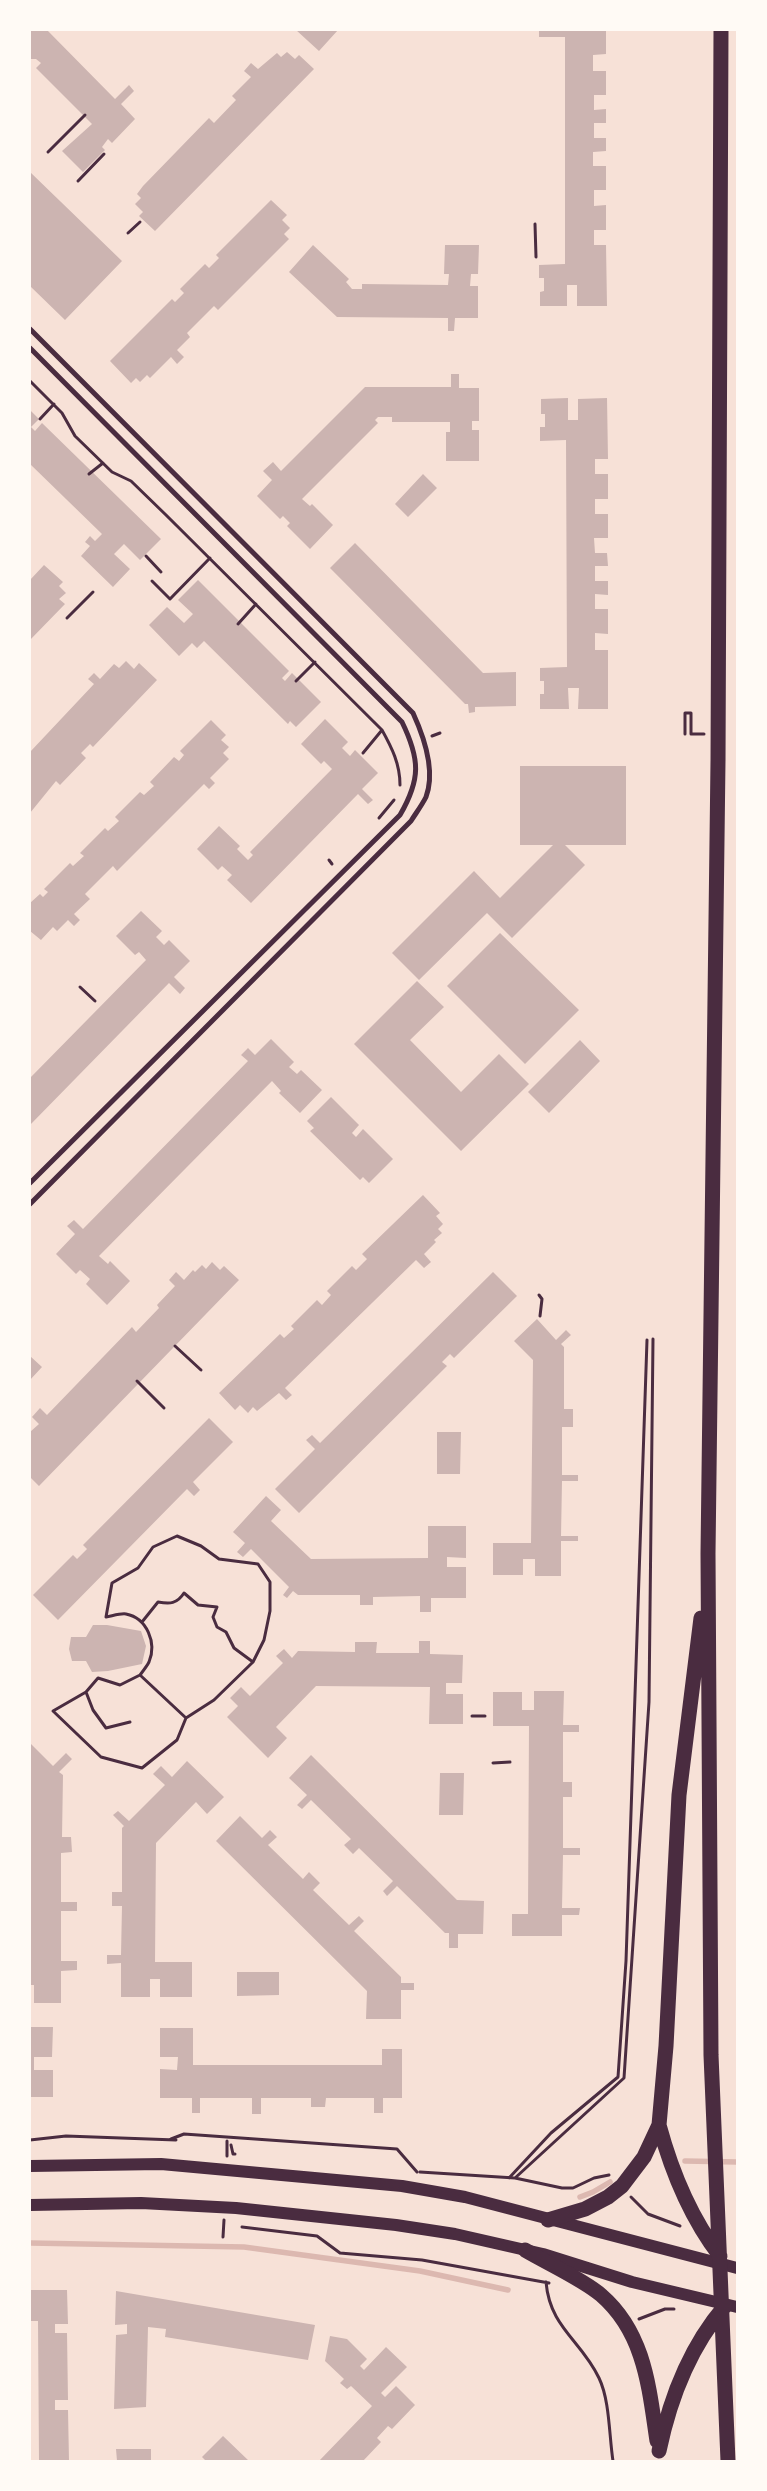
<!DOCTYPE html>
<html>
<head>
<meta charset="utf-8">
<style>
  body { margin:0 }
  #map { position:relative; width:767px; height:2491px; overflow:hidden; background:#f7e1d7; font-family:"Crimson Pro",serif }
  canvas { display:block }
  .frame { position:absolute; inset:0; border:31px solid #fffaf5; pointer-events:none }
</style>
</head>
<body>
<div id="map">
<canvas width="767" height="2491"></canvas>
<div class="frame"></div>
</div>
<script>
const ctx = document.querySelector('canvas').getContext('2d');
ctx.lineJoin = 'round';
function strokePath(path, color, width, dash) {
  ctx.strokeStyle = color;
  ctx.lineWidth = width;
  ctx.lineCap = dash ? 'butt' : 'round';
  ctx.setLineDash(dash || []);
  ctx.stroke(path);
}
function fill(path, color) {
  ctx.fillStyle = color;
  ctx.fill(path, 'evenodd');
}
strokePath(new Path2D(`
  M685 2161 737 2162
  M580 2197 593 2192 610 2182
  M30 2243 244 2247 420 2271 508 2290`), '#dcb8b0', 5.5);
fill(new Path2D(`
  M47 30 115 99 129 85 134 91 121 104 135 119 112 143 108 139 102 147 105 150 83 172 62 151 92 124 36 68 41 63 36 59H30V31Z
  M296 30H338L319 51Z
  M539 30H606V54L593 55V71H606V95H594V110L606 109V123H594V138H606V151L593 152V166H606V190H594V206L606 205V230H594V245H606L607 306H577V285H567V306H540V292L544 291V278H539V265L565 264V37H539Z
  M287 52 295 59 299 55 314 69 155 231 139 216 143 212 135 204 141 198 137 194 143 186 209 118 214 123 236 100 232 96 251 77 244 71 251 63 258 69 277 53 281 57Z
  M30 172 122 261 65 320 30 286Z
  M271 200 287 215 282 220 290 228 284 234 289 239 218 310 214 306 187 333 190 337 177 350 184 357 177 364 171 357 150 378 147 375 140 382 136 378 131 383 110 361 172 299 175 302 184 293 180 289 205 264 209 268 219 258 216 255Z
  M313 245 349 279 346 282 352 289H362V284L448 285 449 274H444L445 245H479L478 274H471L470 286H478V318H455L454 331H448V318L337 317 289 272Z
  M451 374H459V388H479V421H472V430H479V461H446V432H450V422H392V417H378L375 420 378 423 302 499 310 506 312 504 333 525 310 549 287 526 290 523 283 516 280 519 257 496 272 480 263 471 273 462 281 471 365 387H451Z
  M568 398V420H578V399L607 398 608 459H595V474H608V499H595V514H608V538H594L595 553H607L608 566H595V581H608V595L595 594V609H608V634L595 633V650H608V709H578L579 688H568L569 709H540V694H544V681H540V668L567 667 566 440 540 441V427H545V414H541V399Z
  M30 410 39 419 31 427 35 431 42 423 161 539 140 560 124 544 114 554 130 569 113 587 81 556 90 546 85 542 90 536 95 541 102 534 30 464Z
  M423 474 437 488 408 517 395 504Z
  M355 543 483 673 516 672V706L475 707V712L469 713 468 704H465L330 568Z
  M44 565 63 582 59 586 66 593 59 599 65 604 30 640V580Z
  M198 580 289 671 282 678 285 681 292 673 321 702 296 727 290 721 288 724 204 641 197 648 192 643 179 656 149 625 167 607 184 623 193 614 178 600Z
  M126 661 134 669 139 663 157 680 93 747 90 744 81 753 86 758 60 785 56 781 30 813V752L94 684 88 679 94 673 100 679 114 664 119 668Z
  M325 719 348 742 342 748 350 756 355 750 378 773 362 789 373 800 368 804 358 794 251 903 227 880 232 875 222 866 218 870 197 849 219 826 240 846 237 849 248 860 253 855 250 852 332 769 324 761 321 764 301 744Z
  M211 720 226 735 221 740 229 747 223 753 229 759 210 778 215 783 209 789 204 784 117 871 113 866 85 894 90 899 74 914 80 920 74 926 68 920 57 931 53 927 41 940 30 931V903L40 894 43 897 48 892 44 889 70 863 73 866 84 856 80 853 105 828 108 831 119 821 115 817 140 792 144 795 154 786 150 782 174 757 179 761 184 755 180 751Z
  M520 766H626V845H565L585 865 512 938 487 913 419 980 392 953 474 871 500 898 553 845H520Z
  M141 911 162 931 156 937 164 945 169 940 190 961 174 977 185 988 180 994 169 983 30 1125V1078L146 960 139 952 135 955 116 936Z
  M500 933 579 1010 525 1064 447 986Z
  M417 981 444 1007 410 1040 461 1092 499 1054 529 1084 461 1151 354 1044Z
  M271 1039 294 1062 289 1067 297 1074 301 1070 322 1090 300 1113 279 1093 281 1091 272 1081 99 1256 108 1264 110 1261 130 1281 107 1305 86 1284 90 1279 80 1270 76 1274 56 1254 75 1234 67 1226 74 1220 83 1229 248 1061 241 1055 248 1048 255 1055Z
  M580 1040 600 1061 549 1113 528 1092Z
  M331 1097 359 1125 352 1133 356 1137 363 1129 393 1159 369 1183 363 1177 360 1180 310 1131 314 1128 307 1121Z
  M423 1195 440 1213 436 1216 443 1224 438 1229 442 1233 434 1240 436 1242 424 1254 431 1262 424 1268 416 1260 285 1388 292 1395 286 1400 279 1393 257 1411 253 1407 248 1413 240 1405 235 1410 219 1393 280 1334 284 1338 294 1329 291 1326 317 1300 322 1305 331 1295 327 1291 352 1266 356 1270 367 1259 362 1254Z
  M212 1262 220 1270 224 1266 239 1280 39 1486 30 1477V1432L39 1424 32 1417 40 1408 47 1415 132 1327 136 1332 159 1308 157 1305 175 1286 169 1280 176 1272 184 1280 193 1270 195 1272 202 1265 206 1269Z
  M493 1272 517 1296 454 1358 450 1354 442 1362 447 1366 299 1513 275 1489 315 1449 306 1440 312 1435 320 1443Z
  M537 1319 556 1340 566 1330 571 1335 561 1344 564 1347V1409H573V1427H562V1475H578V1481H562L561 1536H578V1541H561V1576H535V1559H523V1575H493V1543H531L533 1360 514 1341Z
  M30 1356 42 1367 30 1380Z
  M209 1418 233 1442 193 1482 200 1490 194 1496 187 1489 58 1620 33 1595 73 1555 77 1559 87 1549 83 1545Z
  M437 1432H461L460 1474H437Z
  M266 1496 281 1510 271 1521 311 1559 428 1558V1526H466V1558L447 1557V1567H466V1598H431V1612H420V1596L373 1597V1605H360V1595H298L293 1591 287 1598 283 1595 289 1587 251 1549 243 1557 237 1552 245 1543 233 1532Z
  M93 1625H107L141 1631 146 1646 142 1664 108 1671 92 1672 86 1661H72L69 1649 71 1637H86Z
  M419 1641H430V1654L463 1655 462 1683H446V1694H463V1724H429L430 1687 316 1686 276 1727 287 1738 268 1758 227 1717 238 1706 230 1698 241 1687 250 1696 283 1663 276 1656 284 1649 292 1658 298 1651 355 1652V1642H377L376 1653H419Z
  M534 1691H564L563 1725H579V1732H563V1782H572V1797H563V1848H580V1855H563L562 1908H580L579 1915H562V1936H512V1914H528L529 1726H493V1692H522V1710H534Z
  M30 1743 53 1766 66 1753 72 1759 59 1772 63 1775 62 1837H71L72 1852 61 1853V1902H77V1911H61V1961H77V1970L61 1971V2003H34V1985H30Z
  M311 1755 457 1900 484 1901 483 1934H458V1948H449V1933H445L397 1886 387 1896 383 1891 393 1881 359 1848 353 1854 344 1845 351 1839 311 1800 302 1809 297 1805 307 1795 289 1778Z
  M187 1761 224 1797 207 1814 196 1802 156 1843 155 1962H192V1997H160V1979H150V1997H121V1963L107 1964V1955H121L122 1906H112V1892H122V1828L124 1826 113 1815 118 1811 129 1821 165 1785 153 1774 161 1766 172 1777Z
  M440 1773H464L463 1815H439Z
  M240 1816 262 1838 270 1830 277 1837 268 1845 303 1879 309 1872 320 1883 313 1890 349 1925 359 1916 364 1921 354 1931 401 1977V1983H414V1990H401V2019H366L367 1991 216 1841Z
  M237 1972H279V1995L237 1996Z
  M30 2027H53L52 2057H34V2070H53V2097H30Z
  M160 2028H193V2065H382V2049H402V2098H383V2113H374V2098H326L325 2107H311V2098H261V2114H252V2098H200V2113H192V2098H160V2069L177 2070 178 2057H160Z
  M30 2290H67L68 2324H55V2333H67L68 2400H55V2410H68L69 2461H39L38 2321H30Z
  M116 2291 315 2325 308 2360 165 2337 166 2329 148 2327 146 2407 114 2409 116 2335 127 2334V2324L115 2325Z
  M330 2336 347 2339 367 2359 360 2366 364 2370 386 2347 407 2367 381 2393 385 2397 396 2386 415 2405 392 2429 388 2426 377 2438 381 2442 363 2461H319L372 2406 351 2386 347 2389 340 2383 344 2379 325 2361Z
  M223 2436 249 2461H206L202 2457Z
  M116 2449H151V2461H117Z`), '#ccb4b1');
strokePath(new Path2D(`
  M48 152 85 115
  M78 181 104 154
  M535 224 536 257
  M128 233 140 222
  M30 381 62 413 75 436 112 472 131 481 166 515 382 730C392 748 400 764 400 785
  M40 419 54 404
  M89 474 103 463
  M146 556 161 572
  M152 581 170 599 210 558
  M67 618 93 592
  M238 624 256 604
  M296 681 315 662
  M685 734V713H691V734H704
  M432 736 440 733
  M363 753 382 730
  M379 818 394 800
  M329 860 332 864
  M80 987 95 1001
  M539 1295 542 1299 540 1316
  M175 1346 201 1370
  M137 1381 164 1408
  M142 1622 158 1602C170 1604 177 1604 184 1593L198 1605 217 1607 213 1617 217 1627 226 1632 234 1648 253 1662
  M86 1692 53 1711 101 1757 142 1768 177 1740 186 1718 214 1700 253 1662 264 1640 270 1611V1582L258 1564 219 1559 201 1546 177 1536 153 1547 138 1568 112 1583 106 1617C112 1616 121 1613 126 1614 147 1618 157 1643 149 1662 147 1666 143 1671 140 1675L186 1718
  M472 1716H485
  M130 1722 106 1728 93 1710 86 1692 98 1678 120 1685 140 1675
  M493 1763 510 1762
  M171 2139 184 2134 397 2149 417 2172
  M30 2140 66 2136 176 2140
  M231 2145 233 2154H235
  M227 2156V2141
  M420 2172 515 2178 562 2188H573L594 2178 609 2175
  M509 2178 551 2133 618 2077 626 1961 647 1340
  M515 2178 624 2078 649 1702 653 1339
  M631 2197 648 2214 680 2226
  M242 2227 317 2236 340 2253 422 2260 549 2283
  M223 2237 224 2220
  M546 2282C550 2328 581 2340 599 2378 610 2401 609 2436 613 2461
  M639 2319 665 2309H674`), '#4a2c40', 3);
strokePath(new Path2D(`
  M30 329 413 713C424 737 436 770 426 797 422 805 416 813 411 821L30 1204
  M30 348 402 722C420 759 421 779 400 815L30 1183`), '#4a2c40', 5);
strokePath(new Path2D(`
  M30 2166 161 2164 402 2186 465 2197 737 2268
  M30 2205 141 2203 236 2208 396 2225 455 2234 543 2254 632 2282 737 2307`), '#4a2c40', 12);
strokePath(new Path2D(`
  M721 30 718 761 708 1553 711 2055 728 2461
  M659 2125C672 2173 690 2217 720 2256
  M548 2220 585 2209 608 2197 622 2186 644 2157 659 2125 666 2046 679 1795 701 1618
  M525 2250C547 2263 584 2280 601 2295 645 2333 649 2388 657 2441
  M659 2451C670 2398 689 2348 725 2306`), '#4a2c40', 15);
</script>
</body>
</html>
